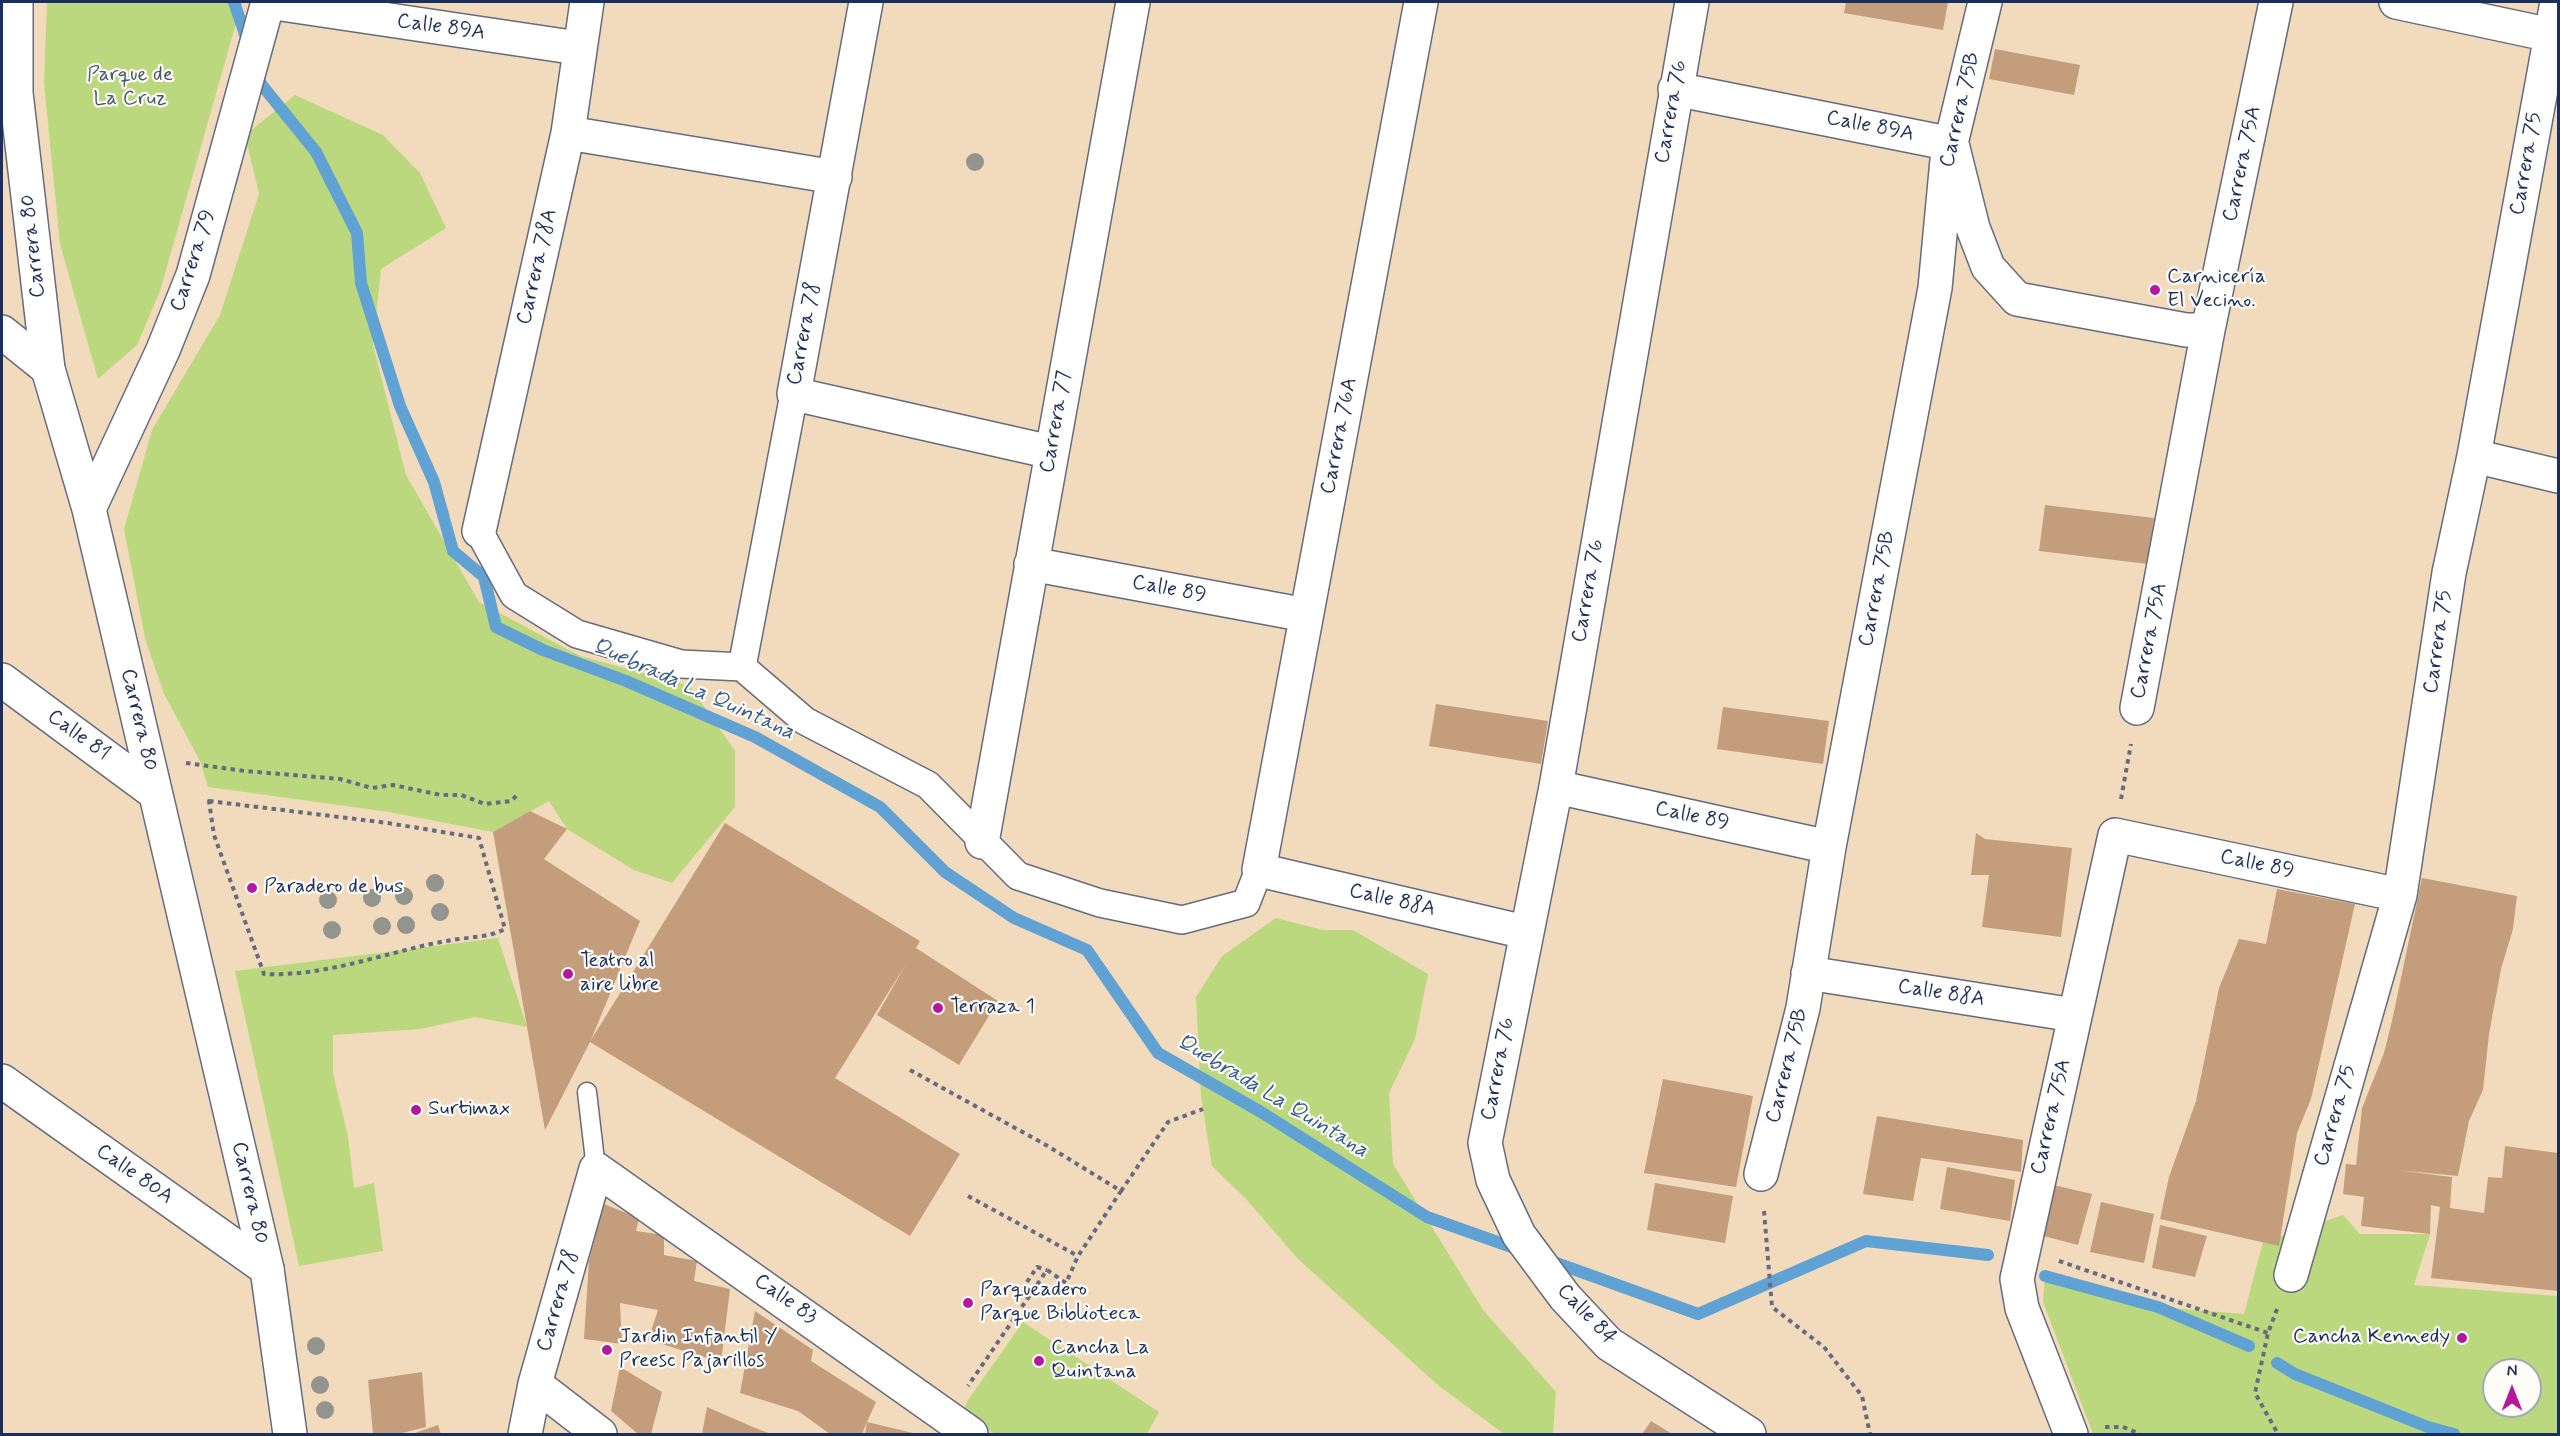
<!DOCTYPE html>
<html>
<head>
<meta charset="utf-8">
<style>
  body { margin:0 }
  #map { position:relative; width:2560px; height:1436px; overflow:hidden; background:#f2dbbc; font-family:Mynerve,sans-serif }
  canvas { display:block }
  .frame { position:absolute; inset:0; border:3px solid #1b2f5e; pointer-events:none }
  .north { position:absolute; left:2482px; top:1358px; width:60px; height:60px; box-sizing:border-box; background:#fdfcf7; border:2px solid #a3aaba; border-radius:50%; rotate:0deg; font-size:16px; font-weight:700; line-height:24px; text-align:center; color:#1b2f5e }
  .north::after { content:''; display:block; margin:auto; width:21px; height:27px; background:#b5179e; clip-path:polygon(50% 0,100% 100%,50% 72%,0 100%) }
</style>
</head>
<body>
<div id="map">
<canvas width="2560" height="1436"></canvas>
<div class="frame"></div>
<div class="north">N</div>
</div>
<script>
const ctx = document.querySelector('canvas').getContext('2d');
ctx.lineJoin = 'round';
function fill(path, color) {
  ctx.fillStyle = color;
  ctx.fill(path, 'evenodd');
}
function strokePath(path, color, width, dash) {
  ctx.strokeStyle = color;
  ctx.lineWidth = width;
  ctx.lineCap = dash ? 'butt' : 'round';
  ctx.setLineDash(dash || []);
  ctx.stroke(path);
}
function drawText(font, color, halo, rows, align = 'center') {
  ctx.font = font + ' Mynerve,sans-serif';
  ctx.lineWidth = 4.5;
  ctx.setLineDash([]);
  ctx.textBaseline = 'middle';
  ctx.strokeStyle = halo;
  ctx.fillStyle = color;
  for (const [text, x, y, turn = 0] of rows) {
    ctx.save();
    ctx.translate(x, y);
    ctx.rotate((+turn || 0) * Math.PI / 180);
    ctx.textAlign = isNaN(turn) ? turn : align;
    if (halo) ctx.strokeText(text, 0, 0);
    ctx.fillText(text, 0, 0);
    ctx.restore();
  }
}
fill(new Path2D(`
  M47 2H242L160 291 137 345 98 379 60 244 44 83Z
  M295 95 383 135 420 173 446 228 381 269 373 345 406 475 479 602 580 656 690 686 735 751V807L672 883 634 870 567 829 549 801 493 832 389 812 208 787 200 761 164 694 145 638 124 529 152 430 220 315 259 194 245 135Z
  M1276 918 1323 930H1353L1428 974 1415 1039 1389 1093 1393 1164 1483 1310 1556 1392 1553 1433 1504 1434 1439 1386 1298 1259 1246 1199 1212 1166 1201 1096 1196 997 1222 956Z
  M498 938 527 1027 475 1017 420 1029 333 1035V1073L348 1137 354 1188 374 1183 383 1251 299 1266 235 971Z
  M2343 1215 2360 1234H2430L2414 1285 2558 1296V1434H2093L2043 1302 2045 1276 2158 1307 2244 1314 2263 1242ZM2494 1370H2530V1406H2494Z
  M1023 1322 1159 1412 1147 1434H995L962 1412 968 1400Z`), '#bbd87e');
strokePath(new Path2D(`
  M234 2 248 43
  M257 71 261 84 316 152 357 233 361 283 400 406 434 482 453 551 484 577 496 627 543 650 626 681 755 737 880 807 945 872 1014 918 1087 950 1158 1053 1261 1112 1427 1217 1520 1250
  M1548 1260 1698 1314 1866 1241 1988 1255
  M2045 1276 2158 1307 2249 1346
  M2277 1363 2295 1374 2428 1427 2454 1434`), '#61a2d4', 12);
fill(new Path2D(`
  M1846 2H1948L1943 30 1844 13Z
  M1995 49 2080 65 2074 95 1989 79Z
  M2045 505 2154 518 2148 564 2039 551Z
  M1436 704 1548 721 1541 764 1429 746Z
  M1723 707 1829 721 1823 764 1717 749Z
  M530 811 567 829 544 859 640 921 591 1040 725 823 920 941 916 948 998 1001 959 1065 877 1015 906 964 835 1078 960 1154 910 1236 590 1042 545 1130 493 832Z
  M1976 833 1985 839 2072 848 2061 937 1982 927 1989 875H1971Z
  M2422 878 2517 896 2513 929 2501 969 2489 1034 2483 1090 2469 1121 2458 1176 2396 1170 2452 1177 2450 1208 2484 1213 2488 1177 2502 1178 2505 1146 2558 1153V1291L2431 1278 2440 1207 2431 1205 2430 1234 2361 1226 2364 1197 2343 1194 2346 1164 2356 1165 2362 1108 2384 1053 2392 1021Z
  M2277 889 2355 904 2311 1099 2297 1133 2279 1246 2160 1219 2169 1177 2196 1101 2219 988 2239 939 2266 944Z
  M1663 1079 1753 1096 1736 1187 1644 1173Z
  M1877 1116 2023 1140 2021 1172 1921 1158 1913 1201 1863 1194Z
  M1947 1167 2015 1180 2010 1221 1940 1209Z
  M1655 1183 1733 1196 1725 1243 1647 1230Z
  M2045 1183 2092 1194 2078 1245 2032 1233Z
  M2101 1202 2154 1214 2144 1263 2090 1252Z
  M604 1204 639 1218 636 1231 664 1235V1255L697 1261 694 1281 730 1289 721 1362 648 1340 658 1310 620 1303 622 1344 584 1339 589 1261Z
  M2160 1225 2207 1236 2195 1277 2152 1268Z
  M755 1311 813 1350 811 1361 876 1402 867 1422 917 1434H865L867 1422 862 1434H830L798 1411 740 1393Z
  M620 1367 662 1392 651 1434H638L611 1411Z
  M422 1372 426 1427 398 1434H373L368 1380Z
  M707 1407 753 1427 771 1434H702Z
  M1651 1421 1672 1434H1642Z
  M438 1425 441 1434H412Z`), '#c49e7c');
const service = new Path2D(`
  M587 1092 596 1169`);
const pedestrian = new Path2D(`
  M479 531 514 595 577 634 681 664 742 667 805 721 928 785 1018 876 1100 903 1182 920 1246 903 1259 870
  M742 667 794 394`);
const minor = new Path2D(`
  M268 2 578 48
  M866 2 794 394 1051 452
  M1421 2 1259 870 1525 932
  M1692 2 1556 787 1485 1143 1493 1180 1519 1235 1565 1297 1609 1344 1749 1434
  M2396 2 2551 35
  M1675 89 1952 144 1973 228 1988 267 2017 299 2186 330H2208
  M568 133 835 177
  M2 332 48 369
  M2474 456 2558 476
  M479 531 568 133 587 2
  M1031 564 1306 615
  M2 680 155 793
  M2137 708 2208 330 2276 2
  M1556 787 1829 847
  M982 842 1133 2
  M1808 973 2074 1015
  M2 1081 267 1269
  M1761 1174 1803 1008 1829 847 1935 288 1947 160 1985 2
  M2291 1275 2400 895 2449 573 2474 456 2557 2
  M535 1384 600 1434
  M525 1434 535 1384 596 1169 971 1434
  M2071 1434 2022 1308 2017 1279 2115 835 2400 895`);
const tertiary = new Path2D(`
  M16 2V93L48 369 89 509 267 1269 290 1434
  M89 509 163 350 193 275 268 2`);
strokePath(service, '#666b7f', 21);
strokePath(pedestrian, '#666b7f', 30);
strokePath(minor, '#666b7f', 36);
strokePath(tertiary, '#666b7f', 36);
strokePath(new Path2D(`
  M186 763 245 771 340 779 372 788 393 785 441 795H461L485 804 511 801 518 794
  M2121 799 2131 744
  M209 801 388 823 479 838 505 929C488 938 466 937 446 941 386 952 326 977 264 974L214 835Z
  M910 1070 1046 1145 1121 1191 1078 1256 1066 1283 1047 1270 1045 1273 968 1386
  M1121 1191 1168 1122 1203 1109
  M968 1196 1078 1256
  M1764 1211 1772 1307 1824 1347 1862 1396 1870 1434
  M2059 1261 2268 1333
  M1027 1282 1037 1267 1047 1270
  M2277 1309 2268 1333 2255 1393 2278 1434
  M2105 1427H2123L2140 1434`), '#666b7f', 4, [4.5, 4.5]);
strokePath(service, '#fff', 18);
strokePath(pedestrian, '#fff', 27);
strokePath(minor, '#fff', 33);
strokePath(tertiary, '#fff', 33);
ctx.fillStyle = '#92948d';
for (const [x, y] of [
  [975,162],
  [435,883],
  [404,896],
  [372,898],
  [328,900],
  [440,912],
  [406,925],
  [382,926],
  [332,930],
  [316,1346],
  [320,1385],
  [325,1410]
]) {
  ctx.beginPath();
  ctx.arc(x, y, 9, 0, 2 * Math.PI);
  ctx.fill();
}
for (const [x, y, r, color] of [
  [2155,290,6,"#b5179e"],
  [252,888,6,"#b5179e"],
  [568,974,6,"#b5179e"],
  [938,1008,6,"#b5179e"],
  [416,1110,6,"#b5179e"],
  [968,1303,6,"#b5179e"],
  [2462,1338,6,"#b5179e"],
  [607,1350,6,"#b5179e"],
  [1039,1361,6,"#b5179e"]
]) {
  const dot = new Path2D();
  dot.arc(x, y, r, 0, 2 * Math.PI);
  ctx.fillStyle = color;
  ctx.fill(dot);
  strokePath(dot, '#fdfcf7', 2);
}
drawText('21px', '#1b2f5e', '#fdfcf7', [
  ["Calle 89A",441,28,8],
  ["Carrera 75B",1961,110,-77],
  ["Carrera 76",1672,112,-80],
  ["Calle 89A",1870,127,11],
  ["Carrera 75A",2243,164,-78],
  ["Carrera 75",2527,164,-80],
  ["Carrera 80",34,246,-96],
  ["Carrera 79",194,261,-72],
  ["Carrera 78A",538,267,-77],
  ["Carrera 78",805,334,-79],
  ["Carrera 77",1057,422,-80],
  ["Carrera 76A",1340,436,-79],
  ["Carrera 75B",1878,589,-79],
  ["Calle 89",1169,590,11],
  ["Carrera 76",1589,591,-80],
  ["Carrera 75A",2150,641,-79],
  ["Carrera 75",2439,642,-82],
  ["Carrera 80",138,720,77],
  ["Calle 81",78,736,36],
  ["Calle 89",1692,817,12],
  ["Calle 89",2257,865,12],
  ["Calle 88A",1392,901,13],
  ["Calle 88A",1941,994,9],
  ["Carrera 75B",1788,1066,-76],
  ["Carrera 76",1499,1069,-79],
  ["Carrera 75",2336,1116,-74],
  ["Carrera 75A",2052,1117,-77],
  ["Calle 80A",134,1175,35],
  ["Carrera 80",249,1193,77],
  ["Calle 83",785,1300,35],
  ["Carrera 78",559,1301,-74],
  ["Calle 84",1586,1315,46]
]);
drawText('21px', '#435966', '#fdfcf7', [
  ["Parque de",130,76],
  ["La Cruz",130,100]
]);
drawText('21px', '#1b2f5e', '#fdfcf7', [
  ["Carnicería",2167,278],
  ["El Vecino.",2167,302],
  ["Paradero de bus",264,888],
  ["Teatro al",580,962],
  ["aire libre",580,986],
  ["Terraza 1",950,1008],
  ["Surtimax",428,1110],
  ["Parqueadero",980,1291],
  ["Parque Biblioteca",980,1315],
  ["Jardin Infantil Y",619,1338],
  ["Preesc Pajarillos",619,1362],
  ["Cancha Kennedy",2450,1338,"right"],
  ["Cancha La",1051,1349],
  ["Quintana",1051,1373]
], 'left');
drawText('italic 22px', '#375d8d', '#fdfcf7', [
  ["Quebrada La Quintana",693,690,24],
  ["Quebrada La Quintana",1272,1097,31]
]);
</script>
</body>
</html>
